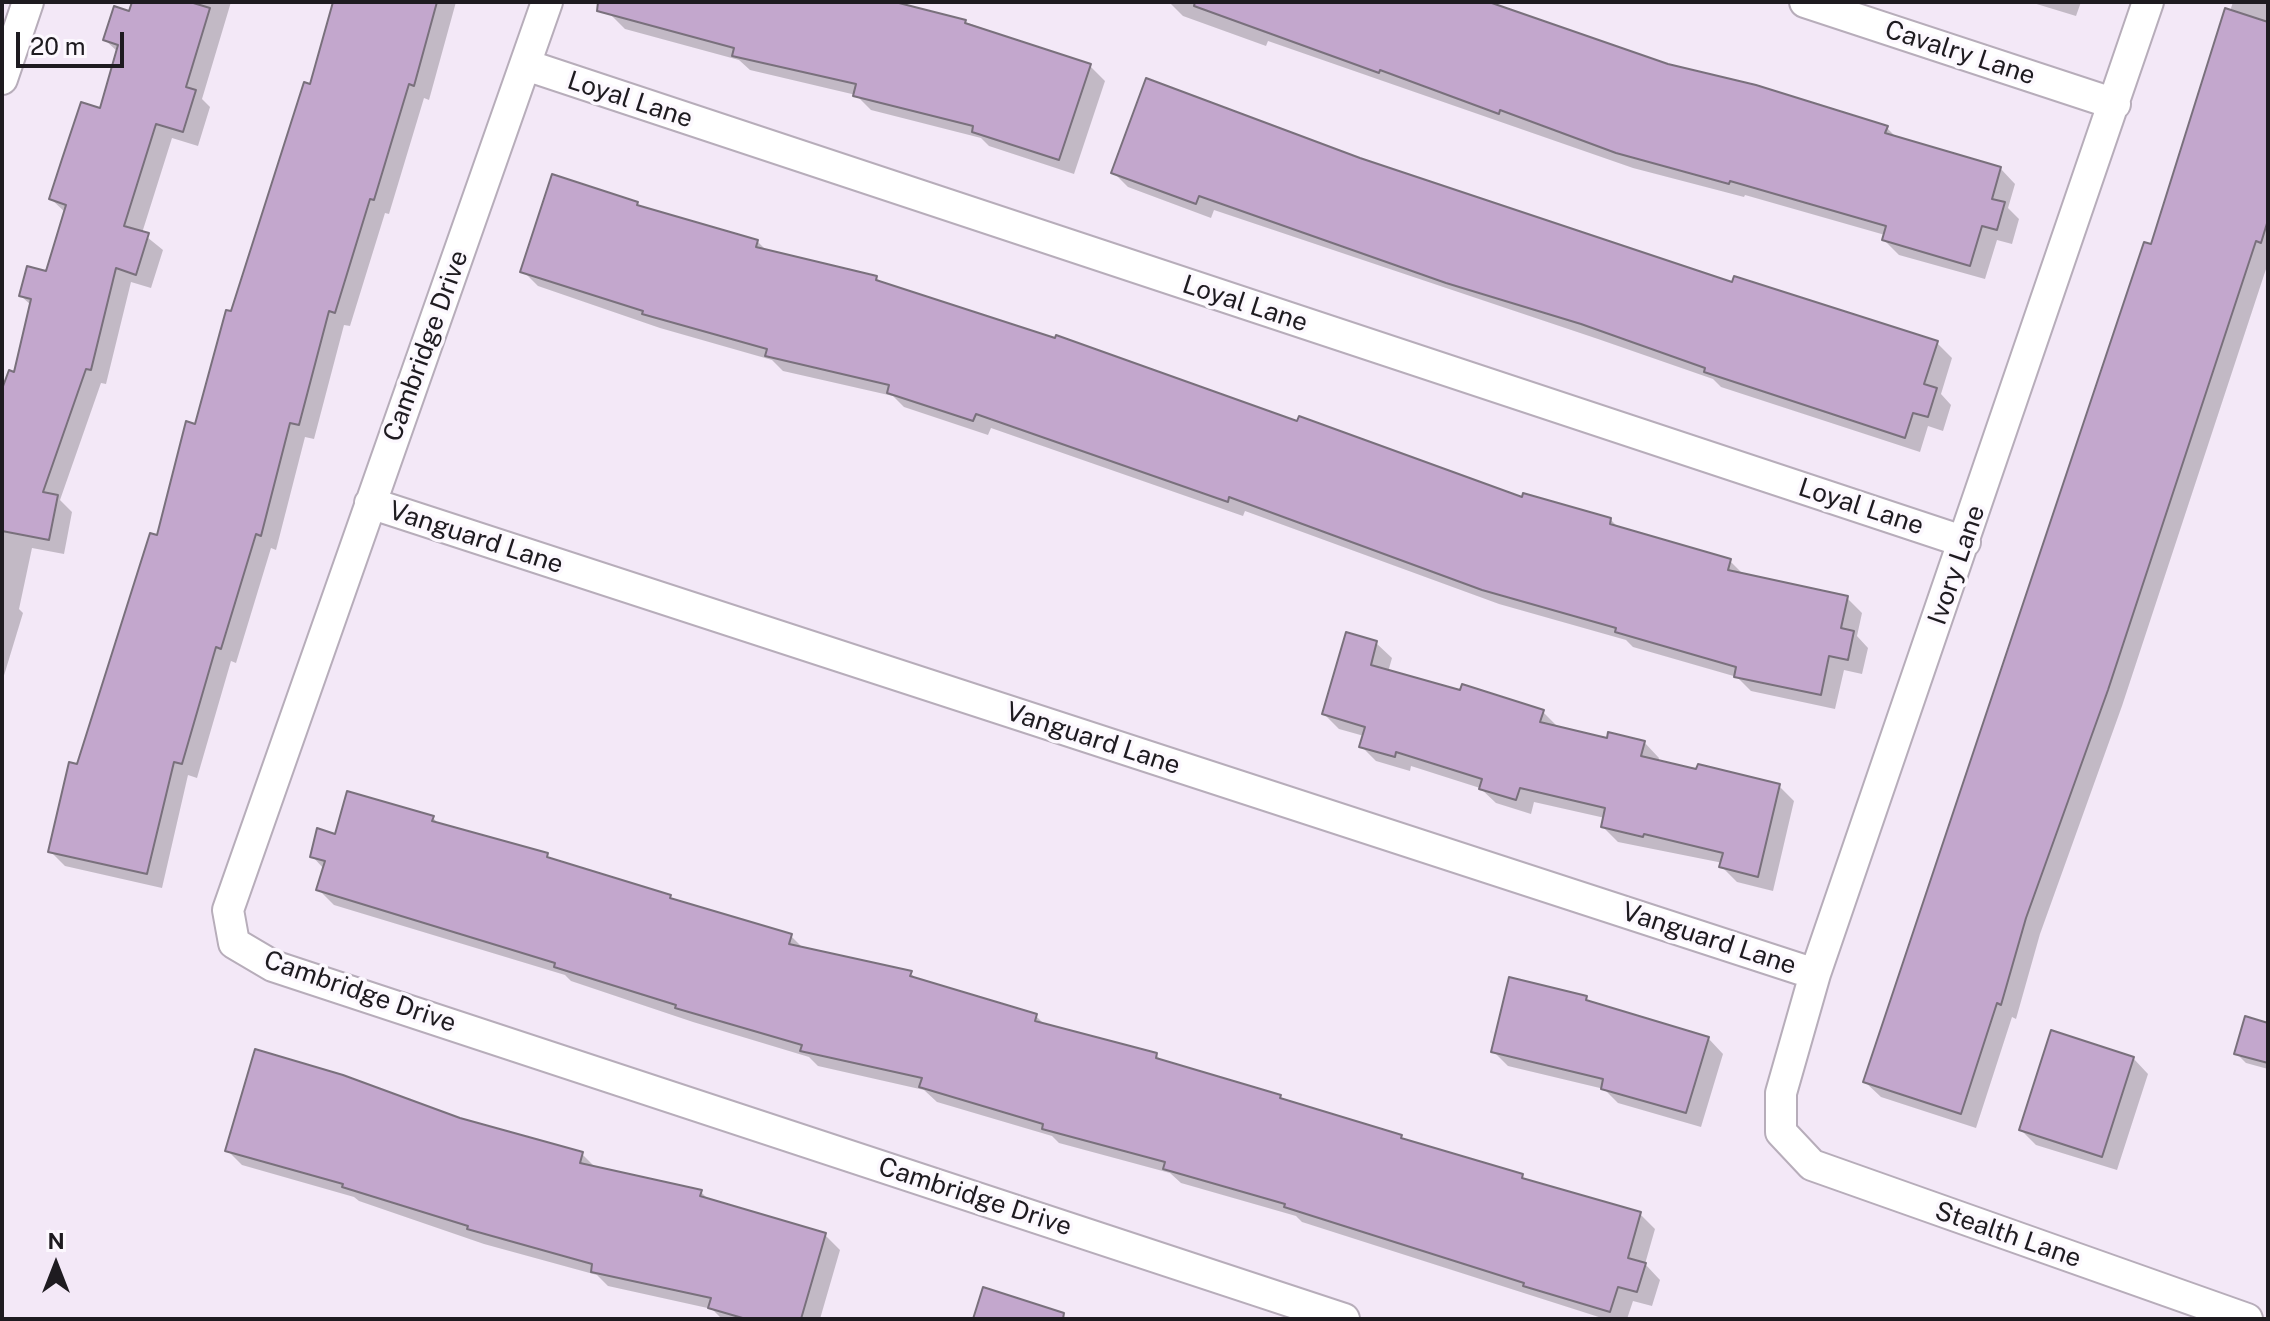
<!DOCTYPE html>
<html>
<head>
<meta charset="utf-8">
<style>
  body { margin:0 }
  #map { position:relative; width:2270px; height:1321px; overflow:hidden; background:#f3e8f7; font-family:"Public Sans",sans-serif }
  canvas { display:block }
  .frame { position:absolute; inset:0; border:4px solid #1e1b20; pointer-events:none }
  .north { position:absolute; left:16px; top:1225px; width:80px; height:80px; -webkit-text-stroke:6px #fcf8fe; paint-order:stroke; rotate:0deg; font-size:22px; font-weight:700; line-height:32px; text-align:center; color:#1e1b20 }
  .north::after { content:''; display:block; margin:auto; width:28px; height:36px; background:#1e1b20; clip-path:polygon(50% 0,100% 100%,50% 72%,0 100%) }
  .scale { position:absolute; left:16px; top:32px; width:108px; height:36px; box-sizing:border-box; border:4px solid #1e1b20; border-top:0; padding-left:10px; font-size:24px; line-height:28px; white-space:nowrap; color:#1e1b20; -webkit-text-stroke:6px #fcf8fe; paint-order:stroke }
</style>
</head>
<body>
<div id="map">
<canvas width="2270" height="1321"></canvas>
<div class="frame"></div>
<div class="north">N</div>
<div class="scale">20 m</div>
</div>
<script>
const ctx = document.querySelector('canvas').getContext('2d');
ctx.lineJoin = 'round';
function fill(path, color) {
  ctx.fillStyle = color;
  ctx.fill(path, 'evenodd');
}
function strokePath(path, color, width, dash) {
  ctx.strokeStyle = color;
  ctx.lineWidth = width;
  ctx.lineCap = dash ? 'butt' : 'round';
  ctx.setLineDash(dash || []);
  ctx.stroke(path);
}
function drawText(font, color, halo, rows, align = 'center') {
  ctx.font = font + ' "Public Sans",sans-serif';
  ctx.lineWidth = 7;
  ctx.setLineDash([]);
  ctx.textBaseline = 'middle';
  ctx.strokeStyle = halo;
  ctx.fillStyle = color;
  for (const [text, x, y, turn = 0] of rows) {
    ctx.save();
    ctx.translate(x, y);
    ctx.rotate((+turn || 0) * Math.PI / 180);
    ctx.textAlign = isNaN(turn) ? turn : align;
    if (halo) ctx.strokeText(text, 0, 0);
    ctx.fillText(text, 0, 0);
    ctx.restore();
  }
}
fill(new Path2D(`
  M134 2H231L202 99 210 107 198 146 172 138 142 233 163 250 151 288 131 282 106 384 101 383 60 500 72 512 64 554 32 548 19 609 23 613 2 682V395L15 374 32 306 21 296 47 273 66 213 51 199 101 110 118 52 105 40 130 14Z
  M335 2H456L429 100 424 98 389 214 385 213 350 326 344 325 314 439 305 437 276 550 271 548 236 663 231 661 197 778 188 775 162 888 65 866 50 851 312 87Z
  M613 2H887L965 22 1090 66 1105 81 1074 174 989 146 981 138 871 110 856 95 750 70 739 60 625 29 610 14Z
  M1169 2H1483L1668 66 1886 127 1898 139 2000 168 2015 184 2008 208 2019 219 2012 244 1997 240 1985 279 1899 255 1884 240 1885 235 1745 195 1744 197 1633 168 1268 41 1266 46 1183 16Z
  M2030 2H2081L2076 16Z
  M2233 2H2268V263L2122 706 2040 934 2016 1019 2012 1017 1976 1128 1881 1097 1865 1082 2153 247Z
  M1360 160 1733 285 1937 343 1952 358 1941 394 1951 405 1943 431 1928 426 1920 452 1721 387 1713 379 1598 339 1214 210 1211 218 1128 187 1113 172Z
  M637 203 643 209 757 241 768 252 876 278 883 284 1523 499 1610 519 1620 529 1730 561 1745 576 1847 598 1862 613 1857 636 1868 648 1862 674 1844 670 1835 709 1751 691 1737 677 1633 647 1626 640 1499 604 1245 511 1243 516 991 428 988 435 904 407 893 396 783 371 772 360 660 328 538 286 523 271Z
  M1376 643 1392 658 1388 672 1543 712 1558 727 1608 741 1644 742 1659 758 1658 762 1779 786 1794 801 1773 891 1737 882 1722 867 1723 863 1618 842 1603 827 1605 818 1534 802 1531 814 1496 803 1480 788 1411 766 1410 771 1376 761 1361 746 1364 736 1339 729 1324 714Z
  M433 818 440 825 547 855 552 861 670 897 675 901 791 936 804 949 910 973 919 981 1036 1016 1046 1026 1156 1055 1163 1062 1280 1096 1285 1101 1401 1137 1406 1142 1522 1176 1528 1182 1640 1214 1655 1229 1645 1264 1660 1280 1652 1306 1633 1301 1627 1319H1605L1302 1222 1296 1216 1181 1183 1170 1173 1059 1143 1052 1136 937 1102 924 1090 818 1066 809 1057 693 1022 571 981 565 975 334 905 319 890 324 869 312 856 336 836Z
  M1586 998 1592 1004 1708 1038 1723 1054 1701 1127 1618 1103 1604 1089 1508 1066 1493 1051Z
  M2268 1025V1069L2246 1063 2236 1053Z
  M2133 1058 2148 1074 2117 1170 2036 1145 2021 1130Z
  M459 1120 582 1154 597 1169 701 1192 710 1201 825 1235 840 1250 820 1319H722L712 1309 608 1286 597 1275 484 1244 359 1201 354 1197 242 1165 227 1150Z`), '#0003');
const building = new Path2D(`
  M132 2H190L210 8 186 87 196 90 183 132 156 124 124 226 149 233 136 275 116 268 91 370 86 369 43 492 58 495 49 540 2 531V389L9 370 14 372 31 299 19 296 27 266 46 271 66 205 49 199 62 159 81 102 100 108 118 45 103 40 114 6 129 11Z
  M333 2H437L414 86 409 84 374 200 370 199 335 313 329 311 299 425 290 423 261 536 256 534 221 649 216 647 182 764 174 762 147 874 48 852 69 762 77 764 150 533 157 535 186 421 195 424 226 310 231 311 304 82 310 84Z
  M598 2H895L966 20 965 23 1091 64 1059 160 972 132 973 126 853 96 856 84 732 56 734 48 597 11Z
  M1195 2H1489L1668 64 1756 85 1888 126 1885 133 2001 167 1992 199 2005 202 1997 230 1982 226 1970 266 1882 240 1886 226 1730 181 1729 184 1616 153 1500 110 1499 114 1380 70 1379 73 1194 6Z
  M2225 8 2268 22V220L2261 243 2256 241 2108 690 2026 918 2001 1005 1997 1003 1961 1114 1863 1082 2144 242 2151 244Z
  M1146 78 1360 158 1732 282 1734 276 1938 341 1924 384 1937 388 1928 417 1913 413 1905 438 1704 372 1705 368 1581 324 1446 283 1199 196 1196 204 1111 173Z
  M552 174 638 202 637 205 758 240 756 247 877 276 876 280 1055 338 1056 335 1297 421 1299 416 1522 497 1523 493 1611 518 1610 524 1731 559 1728 570 1848 596 1841 628 1854 631 1848 660 1829 656 1821 695 1734 677 1736 667 1615 632 1616 628 1482 590 1229 497 1228 502 976 414 973 421 887 393 889 385 765 356 767 349 642 314 643 311 520 272Z
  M1346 632 1377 641 1371 665 1460 690 1462 684 1544 710 1540 722 1607 738 1608 732 1645 741 1641 756 1696 769 1698 764 1780 784 1758 877 1719 867 1723 853 1644 834 1643 837 1601 827 1605 808 1520 788 1516 800 1479 789 1482 779 1396 752 1395 757 1359 747 1365 727 1322 714Z
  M347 791 434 816 432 821 548 853 547 857 671 895 670 898 792 934 789 944 912 971 910 976 1037 1014 1035 1021 1157 1053 1156 1058 1281 1095 1280 1098 1402 1135 1401 1138 1523 1174 1522 1178 1641 1212 1628 1258 1646 1263 1637 1292 1618 1287 1610 1312 1523 1286 1524 1283 1284 1207 1285 1204 1163 1169 1165 1162 1042 1129 1043 1124 919 1087 922 1078 800 1051 802 1045 675 1008 676 1005 554 967 555 963 316 890 325 861 310 857 317 828 335 834Z
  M1509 977 1587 996 1586 1000 1709 1037 1686 1113 1601 1089 1603 1079 1491 1052Z
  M2245 1016 2268 1023V1063L2234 1054Z
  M2051 1030 2134 1057 2102 1157 2019 1130Z
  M255 1049 343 1075 460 1118 583 1152 580 1163 702 1190 700 1196 826 1233 801 1319H746L708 1308 711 1298 591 1272 592 1264 467 1229 468 1226 342 1187 343 1184 225 1151Z
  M983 1287 1064 1313 1063 1319H973Z`);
fill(building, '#c3a7cd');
strokePath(building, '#79707c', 2);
const minor = new Path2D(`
  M547 2 228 910 234 943 273 966 1344 1319
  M1805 2 2115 104
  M2148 2 1815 974 1781 1093V1132L1812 1165 2247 1319
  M526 65 1965 542
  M2 79 28 2
  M370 503 1815 974`);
strokePath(minor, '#b7adba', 34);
strokePath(minor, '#fff', 30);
drawText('26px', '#1e1b20', '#fcf8fe', [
  ["Cavalry Lane",1960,53,18],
  ["Loyal Lane",630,100,18],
  ["Loyal Lane",1245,304,18],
  ["Cambridge Drive",426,346,-70],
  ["Loyal Lane",1861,507,18],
  ["Vanguard Lane",476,538,18],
  ["Ivory Lane",1957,565,-71],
  ["Vanguard Lane",1093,739,18],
  ["Vanguard Lane",1709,939,18],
  ["Cambridge Drive",360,992,19],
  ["Cambridge Drive",975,1197,18],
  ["Stealth Lane",2008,1235,19]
]);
</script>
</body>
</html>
